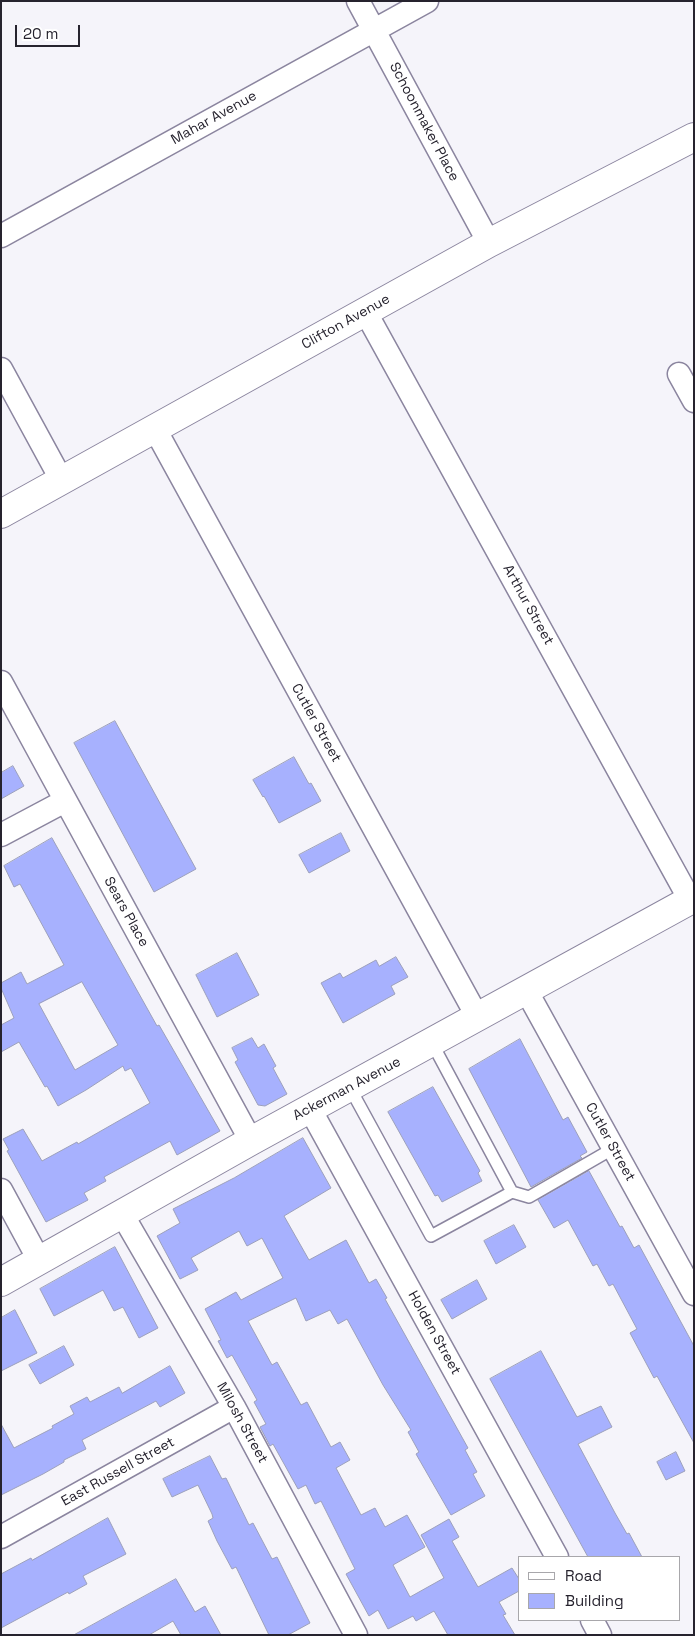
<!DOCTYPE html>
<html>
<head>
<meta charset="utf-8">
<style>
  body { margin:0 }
  #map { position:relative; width:695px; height:1636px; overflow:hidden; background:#f5f4fa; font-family:"Space Grotesk",sans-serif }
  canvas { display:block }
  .frame { position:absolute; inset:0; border:2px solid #26232e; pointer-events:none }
  .legend { position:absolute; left:518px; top:1556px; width:162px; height:65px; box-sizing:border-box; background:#fff; border:1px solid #a8a7ab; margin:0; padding:6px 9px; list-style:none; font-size:15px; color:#26232e }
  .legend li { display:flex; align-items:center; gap:10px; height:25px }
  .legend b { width:25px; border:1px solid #a8a7ab }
  .scale { position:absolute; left:15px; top:25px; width:65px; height:22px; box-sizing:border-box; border:2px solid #26232e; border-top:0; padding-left:6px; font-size:15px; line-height:18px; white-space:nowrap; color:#26232e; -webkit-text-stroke:4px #fff; paint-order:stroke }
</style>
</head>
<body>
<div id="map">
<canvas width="695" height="1636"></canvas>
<div class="frame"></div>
<ul class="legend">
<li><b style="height:6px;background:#fff"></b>Road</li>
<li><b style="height:14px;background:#a7b1fe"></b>Building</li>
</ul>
<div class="scale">20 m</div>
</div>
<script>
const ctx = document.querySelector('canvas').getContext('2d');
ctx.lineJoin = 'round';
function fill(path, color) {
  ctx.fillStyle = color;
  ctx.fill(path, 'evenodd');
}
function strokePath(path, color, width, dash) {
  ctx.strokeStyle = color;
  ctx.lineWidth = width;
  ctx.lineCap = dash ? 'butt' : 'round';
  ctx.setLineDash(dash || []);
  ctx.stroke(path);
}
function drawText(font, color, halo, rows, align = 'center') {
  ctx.font = font + ' "Space Grotesk",sans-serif';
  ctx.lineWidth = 4.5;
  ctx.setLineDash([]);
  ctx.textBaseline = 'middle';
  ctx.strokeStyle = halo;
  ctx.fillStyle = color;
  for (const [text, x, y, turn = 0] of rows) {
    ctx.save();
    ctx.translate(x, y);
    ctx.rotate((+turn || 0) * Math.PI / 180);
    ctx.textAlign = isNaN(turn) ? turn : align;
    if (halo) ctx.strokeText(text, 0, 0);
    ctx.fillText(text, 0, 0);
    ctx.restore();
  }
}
const building = new Path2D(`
  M115 721 196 869 154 892 74 743Z
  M294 757 309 784 311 783 321 801 279 823 264 796 263 797 253 780Z
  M13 766 24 786 1 799V773Z
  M341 833 350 851 309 873 299 855Z
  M52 838 157 1026 159 1025 220 1131 177 1155 170 1141 104 1177 106 1181 84 1193 88 1200 46 1222 7 1151 9 1150 3 1139 23 1129 42 1161 77 1142 78 1144 150 1103 131 1068 125 1071 123 1066 86 1090 58 1106 47 1086 45 1087 19 1042 1 1052V1025L14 1018 1 988V983L21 972 27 984 64 965 20 884 14 887 4 866ZM82 982 118 1045 75 1070 39 1004Z
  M237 953 259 995 217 1017 196 975Z
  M396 957 408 977 391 986 395 994 343 1023 321 983 340 973 343 978 376 960 379 966Z
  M252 1038 258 1048 264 1044 276 1066 273 1068 287 1094 265 1106 258 1105 235 1062 238 1060 232 1048Z
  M520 1039 563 1120 568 1117 587 1152 580 1156 582 1158 531 1187 469 1069Z
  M433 1087 480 1171 478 1173 482 1181 442 1202 438 1195 435 1196 388 1112Z
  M303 1138 331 1188 284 1216 309 1260 346 1240 369 1283 376 1279 387 1298 385 1299 468 1448 465 1450 477 1472 473 1474 485 1496 451 1515 416 1454 419 1452 408 1432 411 1430 383 1385 347 1319 338 1324 330 1310 306 1321 296 1298 248 1321 272 1365 277 1362 301 1405 307 1402 331 1447 340 1442 350 1460 336 1468 361 1515 375 1508 385 1527 407 1515 425 1547 393 1565 410 1597 444 1578 421 1535 449 1519 459 1537 452 1541 478 1587 512 1568 519 1579V1591L499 1602 506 1614 503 1615 515 1635H448L434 1611 416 1621 413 1616 388 1629 378 1610 369 1616 346 1574 355 1569 321 1501 315 1504 306 1485 298 1489 273 1444 270 1446 260 1427 266 1424 254 1402 257 1400 232 1355 227 1358 218 1341 221 1340 205 1309 236 1292 241 1300 283 1278 262 1238 247 1246 239 1231 191 1258 198 1270 180 1279 157 1236 180 1223 173 1209 234 1178Z
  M589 1171 620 1227 622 1226 634 1248 639 1245 694 1346V1443L657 1376 654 1378 630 1333 637 1329 613 1284 609 1286 597 1264 593 1266 568 1220 554 1228 538 1200Z
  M514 1225 526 1247 496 1264 484 1241Z
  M115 1247 158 1328 139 1338 123 1307 114 1311 103 1290 54 1316 40 1289Z
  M477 1280 487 1299 452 1319 441 1300Z
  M15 1310 37 1353 1 1371V1318Z
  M64 1346 74 1365 40 1384 29 1365Z
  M541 1351 577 1417 601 1406 612 1427 578 1444 615 1513 627 1534 629 1533 642 1557H588L490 1379Z
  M170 1366 185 1393 160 1407 156 1401 82 1440 86 1449 64 1460V1462L43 1474 1 1495V1424L14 1448 53 1428 52 1426 74 1414 70 1406 87 1397 90 1402 119 1387 122 1393Z
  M676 1452 685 1471 666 1480 657 1462Z
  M210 1456 222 1479 226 1478 249 1525 253 1523 272 1559 277 1557 310 1623 288 1635H269L236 1567 232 1569 217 1541 208 1521 213 1518 212 1514 198 1485 172 1497 163 1479Z
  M108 1518 126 1554 83 1576 87 1584 69 1594 68 1592 1 1628V1574L31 1558 32 1560Z
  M176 1579 195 1612 205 1606 221 1635H181L173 1621 149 1635H74Z`);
fill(building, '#a7b1fe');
strokePath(building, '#9ca0bb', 1);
const lane = new Path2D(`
  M432 1043 512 1192 529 1197 614 1148
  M350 1088 431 1236 512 1192`);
const street = new Path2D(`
  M358 1 489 243
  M1 236 427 1
  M365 311 690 900
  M1 369 62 481
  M679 374 694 401
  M155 429 478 1018
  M1 682 251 1141
  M1 835 65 801
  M526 990 694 1294
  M310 1109 557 1557
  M1 1190 39 1260
  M122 1214 234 1407 356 1635
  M1 1537 234 1407
  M592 1620 600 1635`);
const secondary = new Path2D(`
  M1 514 489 243 694 137
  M1 1282 251 1141 694 898`);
strokePath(lane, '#8b859f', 14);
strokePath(street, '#8b859f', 25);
strokePath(secondary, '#8b859f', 30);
strokePath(lane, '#fff', 11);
strokePath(street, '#fff', 22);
strokePath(secondary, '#fff', 28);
drawText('14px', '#26232e', '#fff', [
  ["Mahar Avenue",214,118,-29],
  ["Schoonmaker Place",424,122,62],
  ["Clifton Avenue",346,322,-29],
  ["Arthur Street",528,605,61],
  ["Cutler Street",316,723,61],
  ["Sears Place",126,912,61],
  ["Ackerman Avenue",347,1089,-28],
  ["Cutler Street",610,1142,61],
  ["Holden Street",434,1333,61],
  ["Milosh Street",242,1423,61],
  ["East Russell Street",118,1472,-29]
]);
</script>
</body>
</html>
